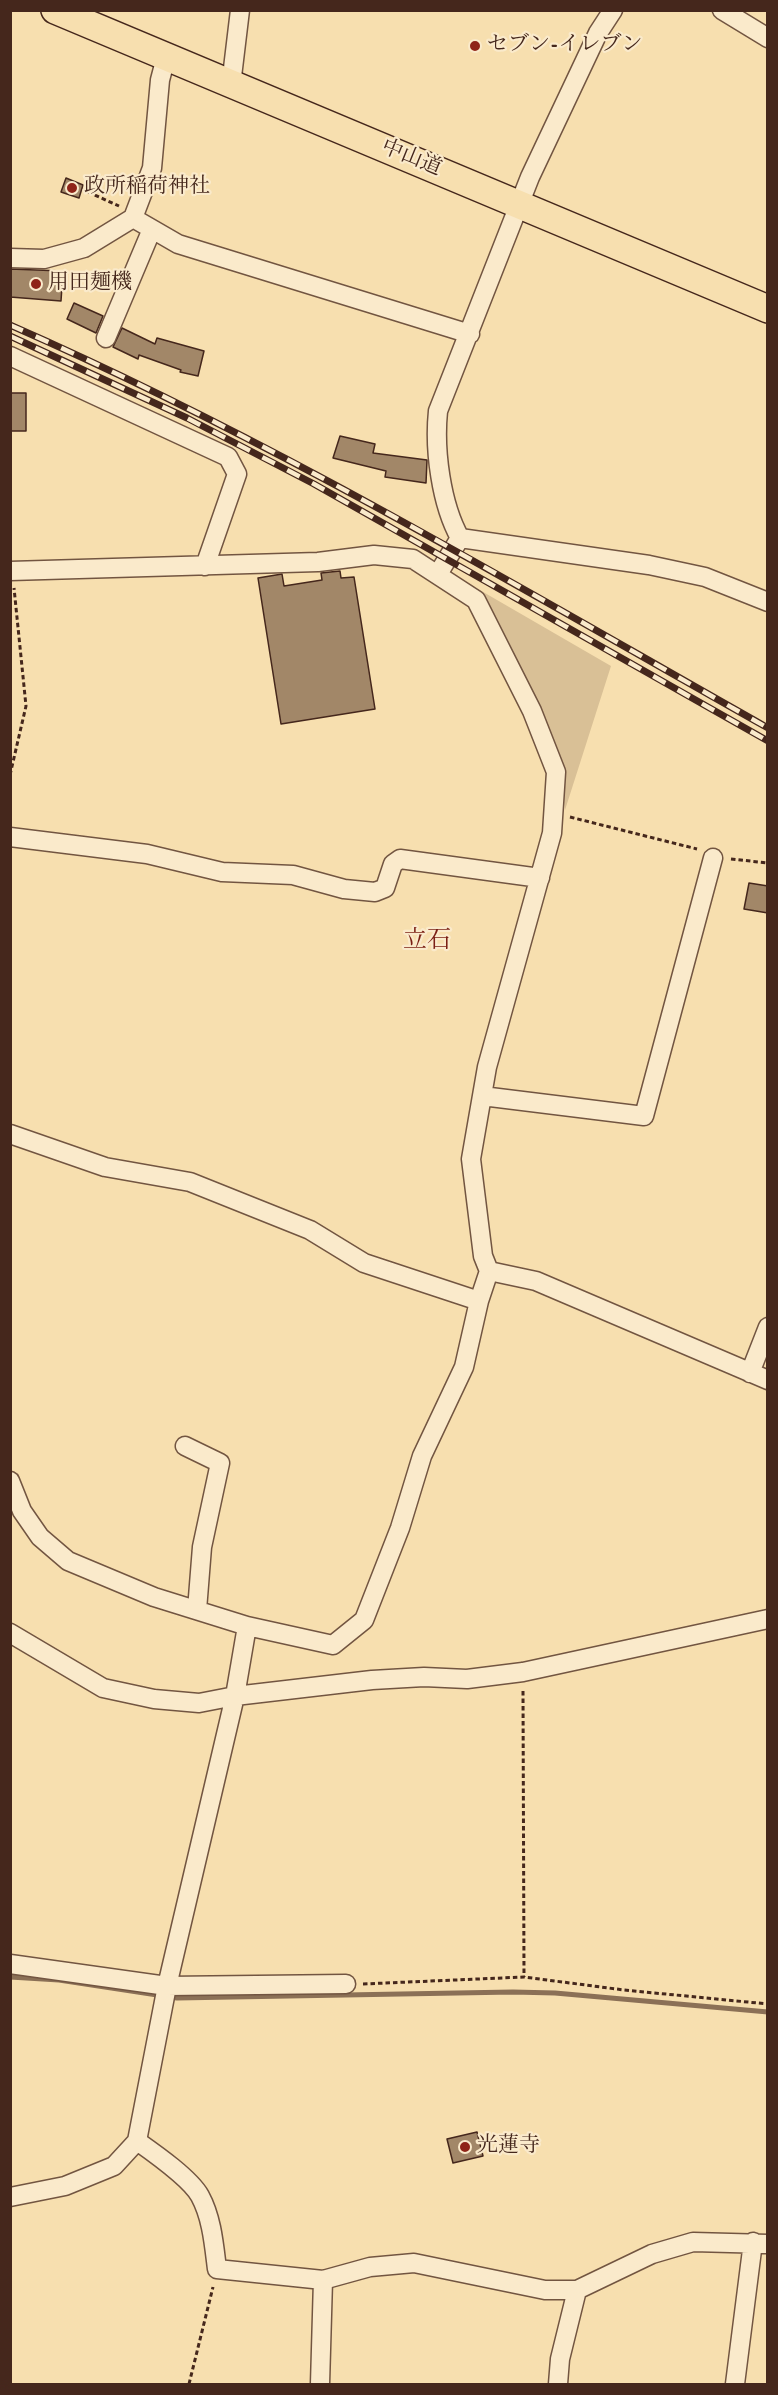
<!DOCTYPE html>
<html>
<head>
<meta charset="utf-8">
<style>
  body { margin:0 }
  #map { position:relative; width:778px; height:2395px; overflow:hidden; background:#f7dfaf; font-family:"IM FELL DW Pica",serif }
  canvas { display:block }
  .frame { position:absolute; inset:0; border:12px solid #45271c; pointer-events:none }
</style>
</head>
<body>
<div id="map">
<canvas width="778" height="2395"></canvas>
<div class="frame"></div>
</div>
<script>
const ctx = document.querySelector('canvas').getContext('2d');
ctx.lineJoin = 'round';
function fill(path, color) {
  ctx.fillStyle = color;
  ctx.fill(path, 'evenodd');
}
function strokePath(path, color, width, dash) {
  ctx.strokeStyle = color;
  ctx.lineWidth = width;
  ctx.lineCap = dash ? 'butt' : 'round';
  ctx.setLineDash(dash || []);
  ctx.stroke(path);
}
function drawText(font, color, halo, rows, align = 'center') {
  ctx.font = font + ' "IM FELL DW Pica","Noto Serif JP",serif';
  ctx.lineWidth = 4.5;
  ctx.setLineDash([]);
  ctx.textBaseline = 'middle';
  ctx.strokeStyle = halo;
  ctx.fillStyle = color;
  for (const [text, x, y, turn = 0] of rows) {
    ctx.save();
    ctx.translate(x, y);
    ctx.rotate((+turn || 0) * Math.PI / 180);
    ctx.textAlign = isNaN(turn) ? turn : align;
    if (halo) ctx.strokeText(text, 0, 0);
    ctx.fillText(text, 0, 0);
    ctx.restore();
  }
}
fill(new Path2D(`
  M478 589 611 666 565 810 561 766 555 743 476 594Z`), '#d9c096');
strokePath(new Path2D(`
  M10 1977 59 1980 177 1998 513 1992 555 1993 768 2012`), '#8b7056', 5);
const building = new Path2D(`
  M66 178 83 185 79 198 61 192Z
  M10 269 63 271 61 301 10 297Z
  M74 303 103 316 96 333 67 319Z
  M122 328 155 344 157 338 204 351 198 376 180 372 181 370 139 355 138 359 113 347Z
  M10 393H26V431H10Z
  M340 436 375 444 373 453 427 460 426 483 385 477 386 471 333 458Z
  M340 571 341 578 354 577 375 709 281 724 258 578 282 574 284 586 322 580 321 573Z
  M749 883 768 886V913L744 909Z
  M477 2132 483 2156 453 2163 447 2139Z`);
fill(building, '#a28768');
strokePath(building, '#45271c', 1.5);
const minor = new Path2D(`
  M722 10 768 38
  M231 85 240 10
  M133 218 178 244 470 334
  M10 258 44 259 84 248 133 218 152 168 160 80 166 57
  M106 338 152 229
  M10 356 228 457 237 474 205 566
  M460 538C441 504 434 450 438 411L530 177 598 33 613 10
  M460 538 649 565 705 577 768 602
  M10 571 318 562 374 555 413 559 476 600 532 711 556 772 552 833 487 1067 471 1159 483 1256 489 1271
  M438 574 460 538
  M10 837 147 854 222 872 293 875 344 889 375 892 385 888 393 864 400 859 540 878
  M482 1096 644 1116 713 858
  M10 1134 105 1167 190 1182 310 1230 364 1263 479 1301
  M750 1373 768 1327
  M185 1446 220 1463 202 1547 197 1610
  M10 1481 22 1511 40 1537 68 1561 154 1597 247 1626
  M10 1633 103 1688 154 1699 199 1703 235 1696 372 1680 424 1677 467 1679 523 1672 768 1619
  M10 1964 167 1986 346 1984
  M137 2141C154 2153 190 2178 200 2196 212 2218 214 2245 217 2269L323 2280 370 2267 414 2263 545 2290H577L652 2254 693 2242 768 2244
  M10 2197 65 2186 114 2166 137 2141 167 1986 235 1696 247 1626 333 1645 364 1620 400 1528 422 1456 464 1367 479 1301 489 1271 536 1281 768 1380
  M320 2384 323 2280
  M558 2384 560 2359 577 2290
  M735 2384 753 2242`);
const highway = new Path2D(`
  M55 10 768 309`);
strokePath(minor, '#725541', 21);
strokePath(highway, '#45271c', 30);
strokePath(new Path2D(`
  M88 192 119 206
  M10 775 26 706 14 588
  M570 817 697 849
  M731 859 768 863
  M523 1691 524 1977
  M363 1984 524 1977 624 1990 768 2004
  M189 2384 213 2287`), '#45271c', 3, [4.5, 3]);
strokePath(minor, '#faeacb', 18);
strokePath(highway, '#f7dfaf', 27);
const rail = new Path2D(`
  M10 325C273 440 518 587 768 728
  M10 336 187 418 314 484 768 741`);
strokePath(rail, '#45271c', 7);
strokePath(rail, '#faeacb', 4.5, [14]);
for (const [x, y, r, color] of [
  [475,46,6,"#8f2418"],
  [72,188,6,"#8f2418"],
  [36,284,6,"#8f2418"],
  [465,2147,6,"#8f2418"]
]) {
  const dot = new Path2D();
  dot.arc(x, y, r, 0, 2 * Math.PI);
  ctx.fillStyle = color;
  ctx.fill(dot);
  strokePath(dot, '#faeacb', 2);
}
drawText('21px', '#45271c', '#faeacb', [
  ["セブン-イレブン",487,46],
  ["政所稲荷神社",84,188],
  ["用田麺機",48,284],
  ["光蓮寺",477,2147]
], 'left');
drawText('21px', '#45271c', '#faeacb', [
  ["中山道",411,159,22]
]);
drawText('24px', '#7a1f14', '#faeacb', [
  ["立石",427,942]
]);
</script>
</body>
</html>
